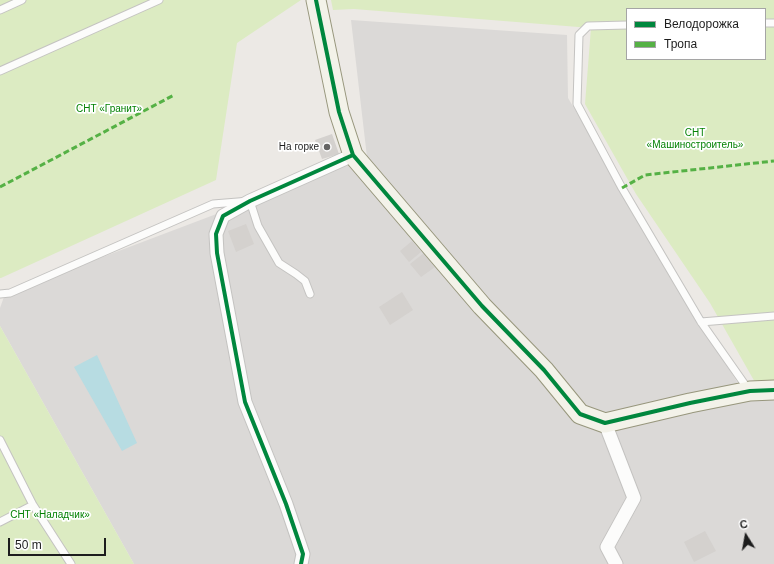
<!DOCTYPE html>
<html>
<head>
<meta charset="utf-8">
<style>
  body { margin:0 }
  #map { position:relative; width:774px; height:564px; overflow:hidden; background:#ece9e5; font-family:Helvetica,sans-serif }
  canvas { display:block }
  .legend { position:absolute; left:626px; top:8px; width:140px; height:52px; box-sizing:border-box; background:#fff; border:1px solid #a5a5a5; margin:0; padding:5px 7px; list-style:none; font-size:12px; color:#1d1d1d }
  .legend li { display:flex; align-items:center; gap:8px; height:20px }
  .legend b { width:20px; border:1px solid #a5a5a5 }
  .north { position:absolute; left:726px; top:516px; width:40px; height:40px; -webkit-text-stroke:3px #fff; paint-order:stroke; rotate:349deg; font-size:11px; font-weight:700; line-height:16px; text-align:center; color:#1d1d1d }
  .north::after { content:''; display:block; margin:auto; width:14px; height:18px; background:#1d1d1d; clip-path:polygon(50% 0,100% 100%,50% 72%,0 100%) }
  .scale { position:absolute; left:8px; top:538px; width:98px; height:18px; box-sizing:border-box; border:2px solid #1d1d1d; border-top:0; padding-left:5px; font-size:12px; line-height:14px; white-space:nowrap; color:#1d1d1d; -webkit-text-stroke:3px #fff; paint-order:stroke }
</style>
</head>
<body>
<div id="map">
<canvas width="774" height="564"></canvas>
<ul class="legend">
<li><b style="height:5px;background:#00873e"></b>Велодорожка</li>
<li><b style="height:5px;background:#55b145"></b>Тропа</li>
</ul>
<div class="north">С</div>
<div class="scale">50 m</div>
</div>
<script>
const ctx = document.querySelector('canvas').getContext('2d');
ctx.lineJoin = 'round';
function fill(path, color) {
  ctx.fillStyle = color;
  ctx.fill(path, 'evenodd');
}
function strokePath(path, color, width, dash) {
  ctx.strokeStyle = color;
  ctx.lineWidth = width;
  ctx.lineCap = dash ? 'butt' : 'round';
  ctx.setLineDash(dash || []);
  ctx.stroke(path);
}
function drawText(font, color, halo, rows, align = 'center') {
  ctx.font = font + ' Helvetica,sans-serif';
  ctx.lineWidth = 3.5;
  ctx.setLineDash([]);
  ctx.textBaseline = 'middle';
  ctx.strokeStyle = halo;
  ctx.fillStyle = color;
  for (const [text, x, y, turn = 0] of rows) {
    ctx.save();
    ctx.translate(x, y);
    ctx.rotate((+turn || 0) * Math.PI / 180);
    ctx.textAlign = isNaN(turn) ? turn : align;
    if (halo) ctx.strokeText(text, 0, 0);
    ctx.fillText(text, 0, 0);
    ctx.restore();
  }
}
fill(new Path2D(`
  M351 20 567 35 568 98 743 392H774V564H134L0 326V308L5 294 367 157Z`), '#dbd9d7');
fill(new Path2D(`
  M0 0H301L237 43 216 180 1 278H0Z
  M331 0H774V383L756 384 710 303 636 194 585 104 591 28 354 9 333 10ZM627 9H765V59H627Z
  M0 326 134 564H0Z`), '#dcebc2');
fill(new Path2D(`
  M97 355 137 443 122 451 74 367Z`), '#b7dce2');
fill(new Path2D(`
  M332 134 339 154 322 159 315 140Z
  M246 224 254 244 236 252 228 231Z
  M412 241 421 252 409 262 400 251Z
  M424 253 435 267 421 277 410 264Z
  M402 292 413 310 390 325 379 307Z
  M705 531 716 551 694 562 684 542Z`), '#d4d1ce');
const lane = new Path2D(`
  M0 10 22 0
  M765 23H774
  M627 25 588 26 579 35 577 104 622 188 701 322 748 389
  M0 71 159 0
  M0 294 10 293 213 204 250 201 258 226 279 263 296 274 305 281 310 294
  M701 322 774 316
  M0 440 33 505 71 564
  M0 522 33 505`);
const street = new Path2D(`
  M605 423 634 498 607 547 616 564
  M301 564 303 554 286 504 245 402 217 253 216 234 223 216 250 201 353 155`);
const secondary = new Path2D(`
  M316 0 339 112 353 155 482 306 544 370 580 414 605 423 690 403 750 391 774 390`);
strokePath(lane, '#c4c3c1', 9);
strokePath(street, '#c4c3c1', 15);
strokePath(secondary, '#97967c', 21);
strokePath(lane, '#fcfcfb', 7);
strokePath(street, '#fcfcfb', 13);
strokePath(secondary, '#f3f2e9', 19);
strokePath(new Path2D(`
  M0 187 174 95
  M622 188 645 175 774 161`), '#55b145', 3, [6, 3]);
strokePath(new Path2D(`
  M316 0 339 112 353 155 482 306 544 370 580 414 605 423 690 403 750 391 774 390
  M301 564 303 554 286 504 245 402 217 253 216 234 223 216 250 201 353 155`), '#00873e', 4);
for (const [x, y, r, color] of [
  [327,147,4,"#656463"]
]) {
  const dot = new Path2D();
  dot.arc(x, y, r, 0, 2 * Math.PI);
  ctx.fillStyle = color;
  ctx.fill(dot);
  strokePath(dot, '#fff', 1.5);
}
drawText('10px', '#058205', '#fff', [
  ["СНТ «Гранит»",109,109],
  ["СНТ",695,133],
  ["«Машиностроитель»",695,145],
  ["СНТ «Наладчик»",50,515]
]);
drawText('10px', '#1d1d1d', '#fff', [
  ["На горке",319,147]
], 'right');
</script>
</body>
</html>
